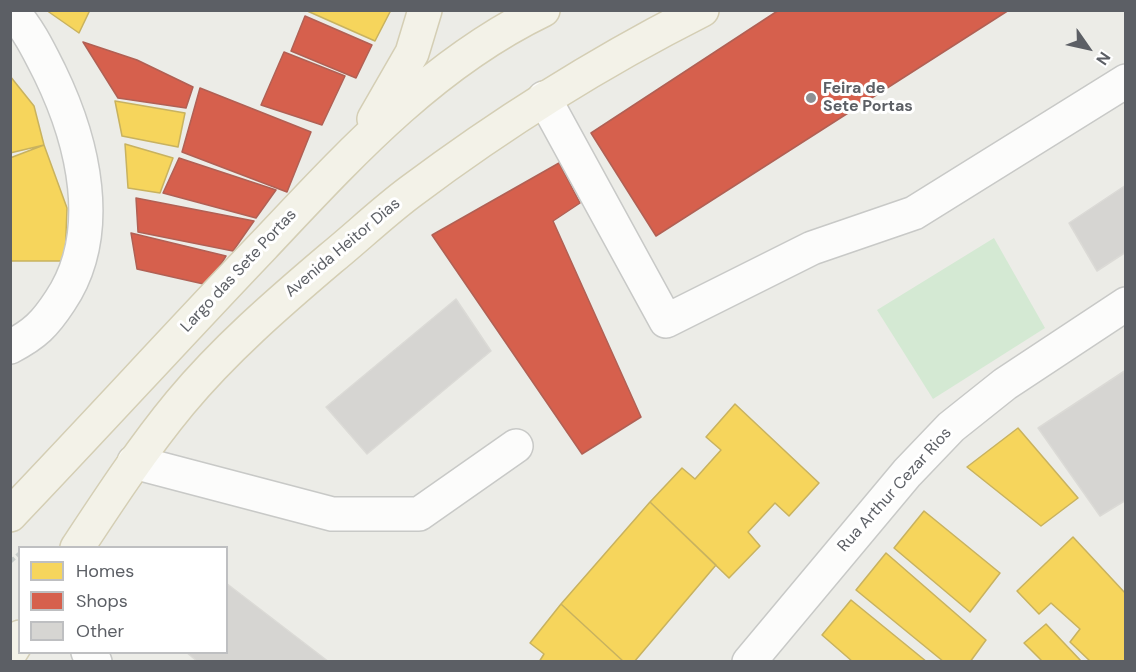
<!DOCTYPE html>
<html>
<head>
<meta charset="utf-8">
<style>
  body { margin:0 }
  #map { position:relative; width:1136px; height:672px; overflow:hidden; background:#ecece7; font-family:"DM Sans",sans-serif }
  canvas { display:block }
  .frame { position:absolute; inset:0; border:12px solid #5c5f65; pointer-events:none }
  .legend { position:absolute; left:18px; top:546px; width:210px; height:108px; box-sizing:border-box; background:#fff; border:2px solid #bebfc1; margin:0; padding:8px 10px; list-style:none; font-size:18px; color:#5c5f65 }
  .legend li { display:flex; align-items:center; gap:12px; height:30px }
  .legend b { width:30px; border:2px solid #bebfc1 }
  .north { position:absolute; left:1058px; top:18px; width:60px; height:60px; -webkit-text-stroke:4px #fff; paint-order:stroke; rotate:124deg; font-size:16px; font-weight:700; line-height:24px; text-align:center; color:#5c5f65 }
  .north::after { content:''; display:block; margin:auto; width:21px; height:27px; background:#5c5f65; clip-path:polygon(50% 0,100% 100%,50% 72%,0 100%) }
</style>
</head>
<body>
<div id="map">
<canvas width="1136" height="672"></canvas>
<div class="frame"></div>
<ul class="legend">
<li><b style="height:16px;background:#f6d55c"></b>Homes</li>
<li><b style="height:16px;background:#d6604d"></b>Shops</li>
<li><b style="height:16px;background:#d6d5d2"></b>Other</li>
</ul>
<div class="north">N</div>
</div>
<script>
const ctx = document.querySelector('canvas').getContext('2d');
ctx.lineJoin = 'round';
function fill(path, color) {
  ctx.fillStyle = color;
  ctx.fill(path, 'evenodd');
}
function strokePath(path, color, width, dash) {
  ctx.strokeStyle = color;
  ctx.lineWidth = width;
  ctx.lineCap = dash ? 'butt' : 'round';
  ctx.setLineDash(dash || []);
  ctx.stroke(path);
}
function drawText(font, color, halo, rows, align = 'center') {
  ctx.font = font + ' "DM Sans",sans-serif';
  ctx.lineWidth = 6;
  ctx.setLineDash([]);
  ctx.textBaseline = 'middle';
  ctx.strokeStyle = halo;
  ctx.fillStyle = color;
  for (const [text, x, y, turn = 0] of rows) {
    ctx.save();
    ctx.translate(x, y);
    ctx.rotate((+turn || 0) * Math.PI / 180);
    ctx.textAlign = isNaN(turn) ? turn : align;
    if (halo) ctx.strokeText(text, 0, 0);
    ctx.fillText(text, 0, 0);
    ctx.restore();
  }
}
fill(new Path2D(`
  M994 238 1045 328 933 399 877 310Z`), '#d4e9d3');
const homes = new Path2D(`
  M46 10H90L79 33Z
  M305 10H391L375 41Z
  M10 76 34 106 44 145 10 153Z
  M115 101 185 113 178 147 122 136Z
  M125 144 173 158 160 193 128 188Z
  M44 145 67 208 65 261H10V158Z
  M735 404 819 483 789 516 775 503 748 532 760 546 729 578 650 502 682 468 695 479 721 450 706 437Z
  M1018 428 1078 498 1041 526 967 467Z
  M650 502 716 565 634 662H624L561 604Z
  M924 511 1000 573 970 612 894 548Z
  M1073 537 1126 594V662H1091L1070 642 1080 629 1051 603 1039 614 1017 591Z
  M886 553 986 640 970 662H944L856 590Z
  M851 600 927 662H853L822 635Z
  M561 604 624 662H539L544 654 530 643Z
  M1046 624 1082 662H1043L1024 643Z`);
fill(homes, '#f6d55c');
strokePath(homes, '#c8b25f', 1.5);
const shops = new Path2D(`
  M779 10H1009L656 236 591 133Z
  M305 16 372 45 356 78 291 51Z
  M83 42 137 60 193 87 186 108 118 98Z
  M284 52 345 76 322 125 261 105Z
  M200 88 311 132 287 192 182 152Z
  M179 158 276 190 256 218 163 193Z
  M559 163 580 203 553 221 641 417 582 454 432 235Z
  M136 198 254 221 233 251 138 232Z
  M131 233 226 256 208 285 137 269Z`);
fill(shops, '#d6604d');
strokePath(shops, '#b16054', 1.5);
const building = new Path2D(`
  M1126 185V252L1097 271 1069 223Z
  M456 299 491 351 367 454 326 407Z
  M1126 370V500L1100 516 1038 428Z
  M226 583 329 662H198L186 652H226Z`);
fill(building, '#d6d5d2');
strokePath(building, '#dbdad6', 1.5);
const minor = new Path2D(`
  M544 98 666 321 812 248 914 213 1126 81
  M10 347C35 334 45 324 60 301 106 233 83 141 50 73 39 51 28 28 11 10
  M134 462 332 514H419L516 446
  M88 652 95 662
  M749 662 907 473 951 427 1005 384 1126 304`);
const major = new Path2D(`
  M374 119 412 53 425 10
  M10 515C95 426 178 335 263 246 347 157 431 64 543 10
  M77 548C110 498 142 449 180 403 224 350 277 304 330 259 357 237 382 213 410 192 502 123 599 62 702 10
  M10 653 20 637`);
strokePath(minor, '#c8c9c7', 36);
strokePath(major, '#d4ceb4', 36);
strokePath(new Path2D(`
  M10 562 20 553`), '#c8cdcb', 4, [6, 3]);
strokePath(minor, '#fcfcfb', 33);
strokePath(major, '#f3f2e8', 33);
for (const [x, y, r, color] of [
  [811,98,6,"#8e9092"]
]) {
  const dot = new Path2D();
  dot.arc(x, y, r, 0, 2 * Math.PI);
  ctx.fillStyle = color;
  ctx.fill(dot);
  strokePath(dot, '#fff', 2);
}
drawText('bold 16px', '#5c5f65', '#fff', [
  ["Feira de",823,89],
  ["Sete Portas",823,107]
], 'left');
drawText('16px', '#5c5f65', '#fff', [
  ["Avenida Heitor Dias",343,248,-40],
  ["Largo das Sete Portas",239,271,-47],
  ["Rua Arthur Cezar Rios",895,490,-48]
]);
</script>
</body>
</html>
